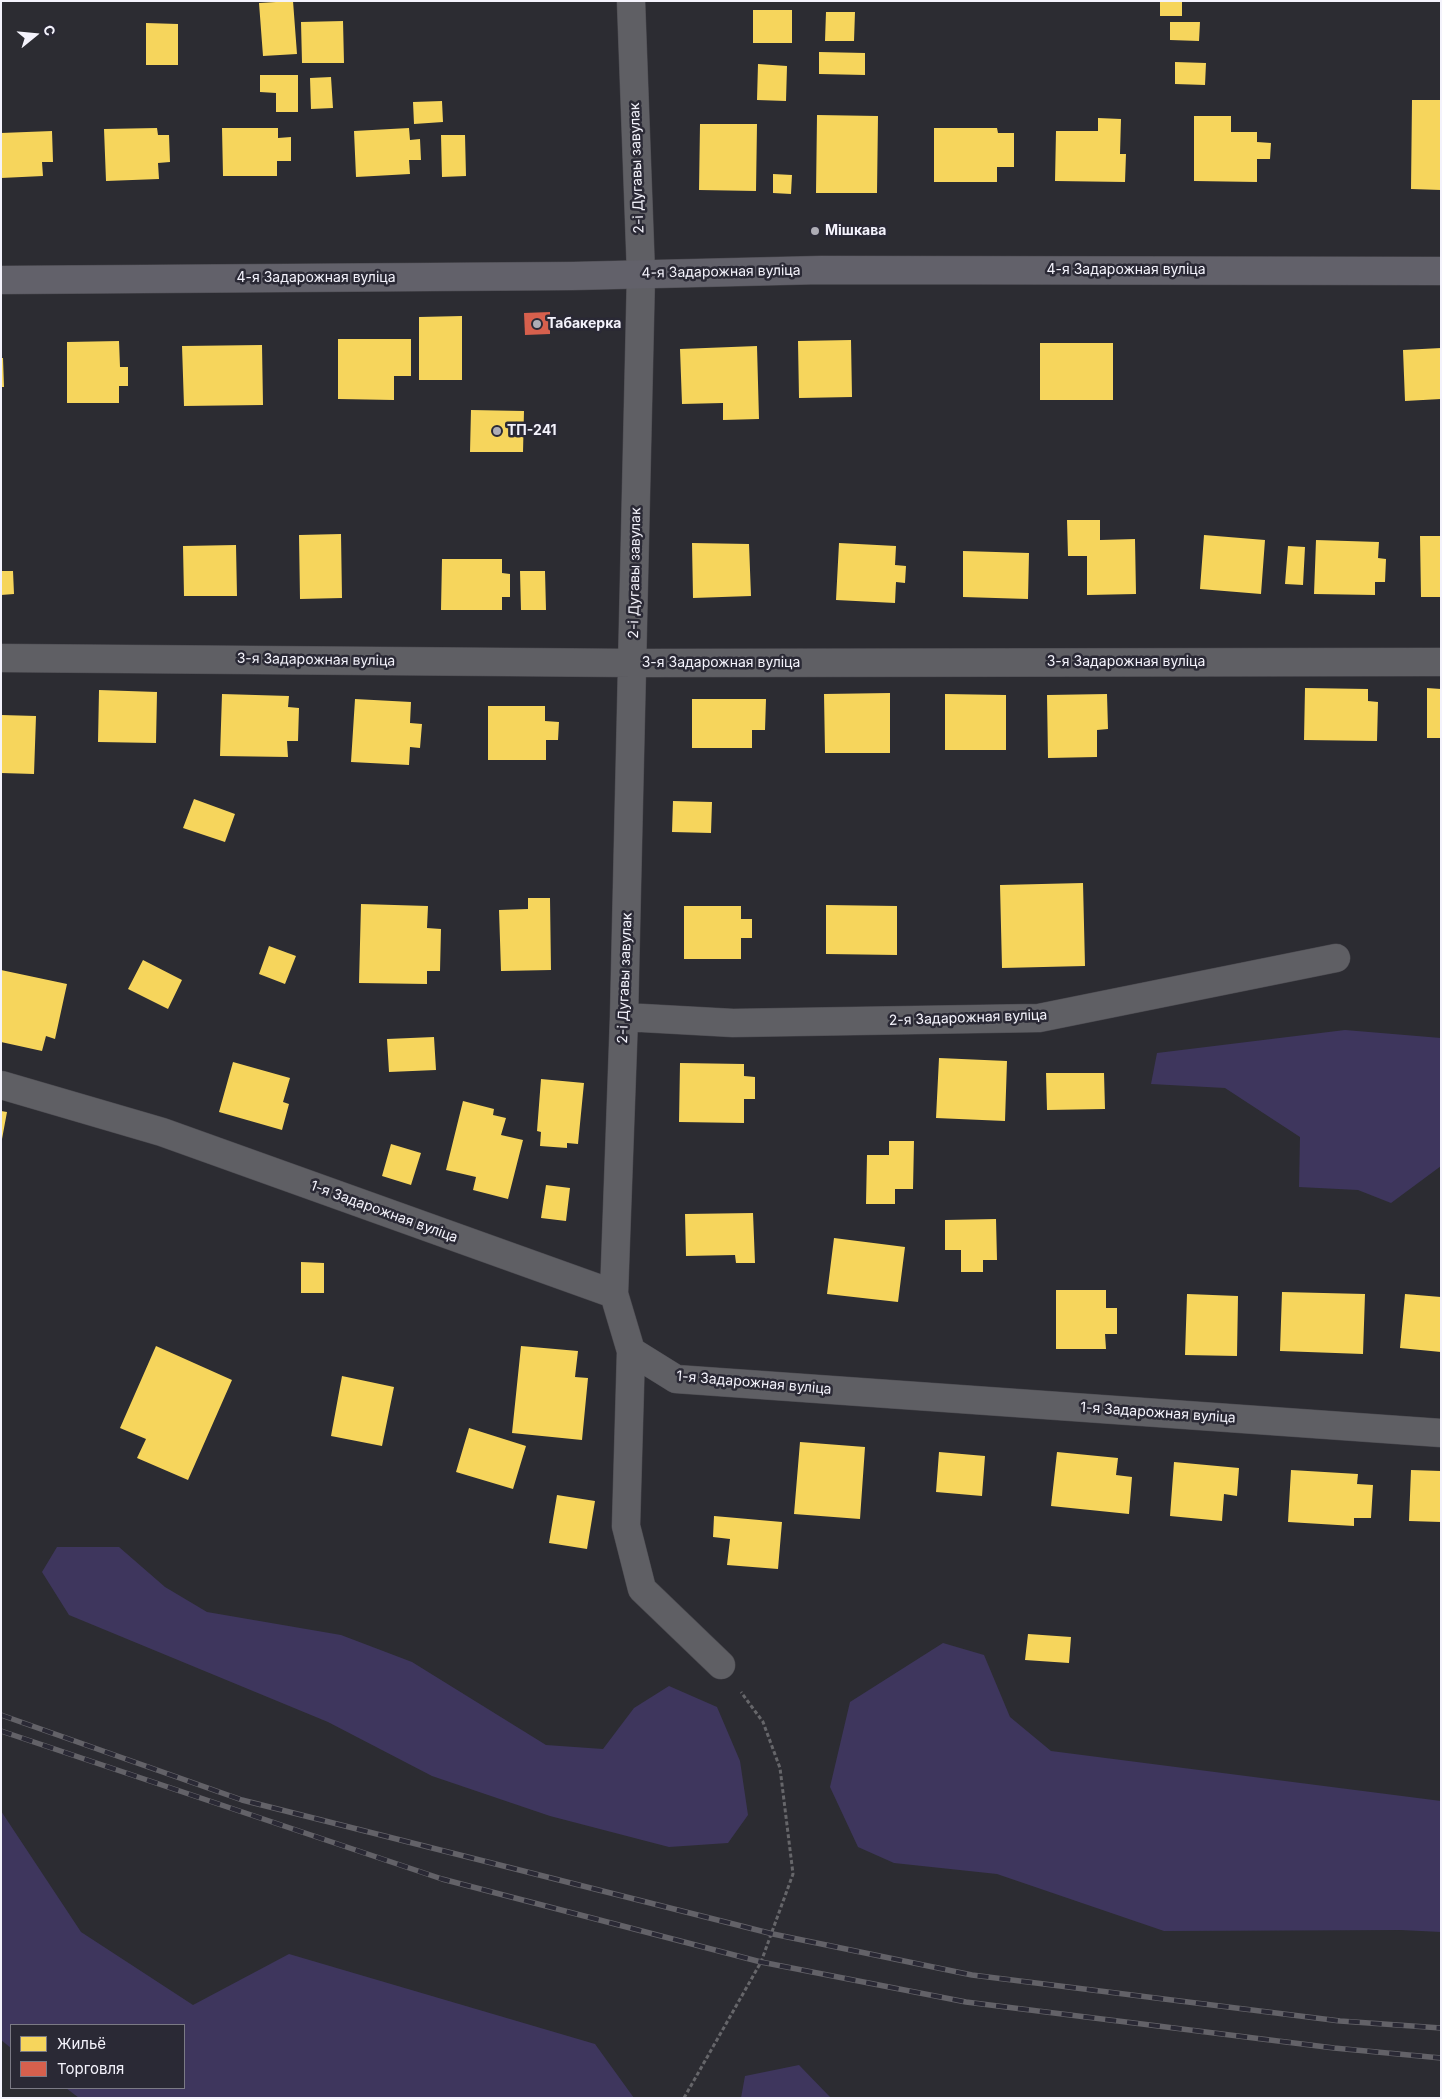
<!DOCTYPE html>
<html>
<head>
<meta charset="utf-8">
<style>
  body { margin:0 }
  #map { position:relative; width:1442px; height:2099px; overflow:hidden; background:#2c2c32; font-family:Inter,sans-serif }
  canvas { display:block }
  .frame { position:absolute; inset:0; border:2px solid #f4f3fc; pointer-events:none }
  .legend { position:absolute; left:10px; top:2024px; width:175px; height:65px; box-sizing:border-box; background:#2a2935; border:1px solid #7b7a85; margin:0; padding:6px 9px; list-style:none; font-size:15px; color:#f4f3fc }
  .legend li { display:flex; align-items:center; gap:10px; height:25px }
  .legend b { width:25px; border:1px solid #7b7a85 }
  .north { position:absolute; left:10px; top:10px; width:50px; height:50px; -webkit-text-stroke:4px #2a2935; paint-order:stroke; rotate:73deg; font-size:14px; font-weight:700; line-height:20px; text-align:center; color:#f4f3fc }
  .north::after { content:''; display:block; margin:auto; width:18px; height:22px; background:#f4f3fc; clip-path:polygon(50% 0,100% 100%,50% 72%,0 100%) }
</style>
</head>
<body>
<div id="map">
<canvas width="1442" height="2099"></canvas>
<div class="frame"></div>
<ul class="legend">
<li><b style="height:14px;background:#f6d55c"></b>Жильё</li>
<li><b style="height:14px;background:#d6604d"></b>Торговля</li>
</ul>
<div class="north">С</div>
</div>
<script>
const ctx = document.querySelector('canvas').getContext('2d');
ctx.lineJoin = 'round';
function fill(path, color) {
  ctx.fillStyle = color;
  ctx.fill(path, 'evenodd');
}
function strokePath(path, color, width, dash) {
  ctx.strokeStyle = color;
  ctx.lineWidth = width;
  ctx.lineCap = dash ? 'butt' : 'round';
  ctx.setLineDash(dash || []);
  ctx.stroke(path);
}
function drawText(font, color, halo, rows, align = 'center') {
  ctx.font = font + ' Inter,sans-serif';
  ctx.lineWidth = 5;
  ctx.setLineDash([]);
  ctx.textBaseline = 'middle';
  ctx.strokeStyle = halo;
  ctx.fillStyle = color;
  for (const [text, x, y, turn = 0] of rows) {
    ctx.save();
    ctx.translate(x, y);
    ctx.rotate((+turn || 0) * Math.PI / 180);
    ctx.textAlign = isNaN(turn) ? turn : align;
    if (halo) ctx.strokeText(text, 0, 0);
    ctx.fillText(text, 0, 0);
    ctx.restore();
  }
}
fill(new Path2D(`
  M1345 1030 1441 1038V1166L1391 1203 1358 1190 1299 1187 1300 1137 1225 1088 1151 1084 1157 1053Z
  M57 1547H119L165 1587 207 1612 341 1635 412 1662 546 1745 603 1749 634 1708 669 1686 717 1707 740 1761 748 1815 728 1843 669 1847 550 1816 432 1776 328 1722 69 1615 42 1572Z
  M943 1643 984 1655 1010 1717 1051 1751 1441 1801V1932L1401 1930 1164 1931 997 1874 894 1863 858 1847 830 1787 850 1702Z
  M1 1811 81 1932 193 2005 289 1954 595 2044 634 2098H79L66 2088H184V2025H11V2048L1 2040Z
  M799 2065 831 2098H741L745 2076Z`), '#3e365d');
fill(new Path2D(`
  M293 1 297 54 263 56 259 3Z
  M1160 1H1182V16H1160Z
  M753 10H792V43H753Z
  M826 12H855L854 41H825Z
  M343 21 344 63H302L301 22Z
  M1170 22H1200L1199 41 1170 40Z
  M146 23 178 24V65H146Z
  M819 52 865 53V75L819 74Z
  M1175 62 1206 63 1205 85 1175 84Z
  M758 64 787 66 786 101 757 100Z
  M260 75H298V112H276V93L260 92Z
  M331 77 333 108 311 109 310 78Z
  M1412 100H1441V190L1411 189Z
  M442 101 443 122 414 124 413 102Z
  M817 115 878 116 877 193H816Z
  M1194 116H1231V132H1257V142L1271 143 1270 159H1257V182L1194 181Z
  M1098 118 1121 119 1120 154H1126L1125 182 1055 181 1056 131H1098Z
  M700 124H757L756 191 699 190Z
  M157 128 158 135H169L170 162 158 163 159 179 106 181 104 129Z
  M222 128H278V138L291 137V161H277V176H223Z
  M409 128 410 140 420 139 421 160H409L410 174 356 177 354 131Z
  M934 128H997L998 133H1014V167H997V182H934Z
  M52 131 53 162H42L43 176 1 178V133Z
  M441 135H465L466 176 442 177Z
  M773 174 792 175 791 194 773 193Z
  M462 316V380H419V317Z
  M338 339H411V376H394V400L338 399Z
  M851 340 852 397 799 398 798 341Z
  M119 341 120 367H128V386H119V403H67V342Z
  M1040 343H1113V400H1040Z
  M262 345 263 405 184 406 182 346Z
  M757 346 759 419 723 420V403L682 404 680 349Z
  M1441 348V399L1405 401 1403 350Z
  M1 358H3L4 387H1Z
  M471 410 524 411 523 452H470Z
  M1067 520H1100V540L1135 539 1136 594 1087 595V556H1068Z
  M341 534 342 598 300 599 299 535Z
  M1204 535 1265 540 1261 594 1200 589Z
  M1420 536H1441V597H1421Z
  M1316 540 1379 542 1378 558 1386 559 1385 582H1375V595L1314 594Z
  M692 543 749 544 751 596 693 598Z
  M839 543 896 546 895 565 906 566 905 583 896 582 895 603 836 600Z
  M236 545 237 596H184L183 546Z
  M1288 546 1305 547 1303 585 1285 584Z
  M963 551 1029 553 1028 599 963 597Z
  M442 559H502V573L510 574V597H502V610H441Z
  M1 571H13L14 594 1 595Z
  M520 571H545L546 610H521Z
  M1305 688 1368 689V701L1378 702 1377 741 1304 740Z
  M1427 688 1441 689V738H1427Z
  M99 690 157 692 156 743 98 742Z
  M890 693V753H825L824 694Z
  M222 694 289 696 288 707 299 708 298 741H287L288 757 220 756Z
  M945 694 1006 695V750H945Z
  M1107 694 1108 729 1097 730V757L1048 758 1047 695Z
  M355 699 411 702 410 723 422 724 420 748 410 747 409 765 351 762Z
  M692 699H766L765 730H752V748H692Z
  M488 706H545V721L559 722 558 740H546V760H488Z
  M1 715 36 716 34 774 1 773Z
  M194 799 235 814 225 842 183 828Z
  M673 801 712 802 711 833 672 832Z
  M1083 883 1085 966 1002 968 1000 885Z
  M528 898H550L551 970 501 971 499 910 528 909Z
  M361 904 428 906 427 928 441 929 440 971H427V984L359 983Z
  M826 905 897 906V955L826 954Z
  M684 906H741V919H752V938H741V959H684Z
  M269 946 296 956 285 984 259 974Z
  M143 960 182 980 168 1009 128 989Z
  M1 970 67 984 55 1039 46 1036 42 1051 1 1042Z
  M434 1037 436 1070 389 1072 387 1039Z
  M939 1058 1007 1061 1005 1121 936 1118Z
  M233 1062 290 1078 283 1102 289 1104 282 1130 219 1112Z
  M680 1063 744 1064V1076L755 1077V1099H744V1123L679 1122Z
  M1046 1073H1104L1105 1109 1047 1110Z
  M541 1079 584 1083 578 1144 567 1143V1148L540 1146 541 1132 537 1131Z
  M463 1101 494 1109 493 1115 506 1118 501 1135 523 1140 508 1199 473 1190 476 1177 446 1170Z
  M1 1111 7 1112 2 1139H1Z
  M889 1141H914L913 1189H895V1204H866L867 1155H889Z
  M391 1144 421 1153 411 1185 382 1176Z
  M546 1185 570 1188 566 1221 541 1218Z
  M753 1213 755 1263H736L735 1255 686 1256 685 1214Z
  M996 1219 997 1260H983V1272H961V1250H945V1220Z
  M834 1238 905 1247 898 1302 827 1294Z
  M301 1262 324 1263V1293H301Z
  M1056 1290H1106V1308H1117V1334H1105L1106 1349H1056Z
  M1282 1292 1365 1294 1363 1354 1280 1351Z
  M1187 1294 1238 1296 1237 1356 1185 1355Z
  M1405 1294 1441 1297V1352L1400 1348Z
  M156 1346 232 1380 188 1480 137 1458 146 1439 120 1428Z
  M521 1346 578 1351 575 1377 588 1378 582 1440 512 1433Z
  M342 1376 394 1387 382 1446 331 1436Z
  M469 1428 526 1446 513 1489 456 1472Z
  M800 1442 865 1447 860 1519 794 1514Z
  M939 1452 985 1456 982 1496 936 1492Z
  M1057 1452 1118 1458 1116 1475 1132 1477 1129 1514 1051 1506Z
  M1174 1462 1239 1468 1237 1496 1224 1494 1222 1521 1170 1516Z
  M1291 1470 1358 1474 1357 1484 1373 1485 1371 1518H1354V1526L1288 1522Z
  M1411 1470 1441 1471V1522L1409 1521Z
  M557 1495 595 1501 587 1549 549 1543Z
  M714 1516 782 1522 778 1569 727 1565 730 1539 713 1537Z
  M1028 1634 1071 1637 1069 1663 1025 1660Z`), '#f6d55c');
fill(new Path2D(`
  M550 312V334L525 335 524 313Z`), '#d6604d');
const minor = new Path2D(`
  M1 658 633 663 1441 662
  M624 1017 733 1023 1039 1018 1336 958
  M1 1085 162 1132 614 1294 631 1351 676 1379 1441 1433
  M614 1294 624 1017 641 274 631 1
  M631 1351 626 1526 642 1589 721 1665`);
const major = new Path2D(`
  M1 280 573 276 821 270 1441 271`);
strokePath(minor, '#4a494f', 29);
strokePath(major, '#4a494f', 29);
strokePath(new Path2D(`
  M684 2098 761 1962 793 1874 780 1768 763 1722 741 1692`), '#66666a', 3, [4, 2.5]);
strokePath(minor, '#5f5f64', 28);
strokePath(major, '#62616a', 28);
const rail = new Path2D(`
  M1 1715 242 1800 773 1934 972 1975 1340 2021 1441 2028
  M1 1731 442 1879 761 1962 966 2002 1334 2048 1441 2058`);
strokePath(rail, '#636268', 5.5);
strokePath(rail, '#2a2935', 4, [11]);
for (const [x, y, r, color] of [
  [815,231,5,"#aeadb5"],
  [537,324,5,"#aeadb5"],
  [497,431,5,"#aeadb5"]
]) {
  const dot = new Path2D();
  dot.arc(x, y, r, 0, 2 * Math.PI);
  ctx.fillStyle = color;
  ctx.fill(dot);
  strokePath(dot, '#2a2935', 2);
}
drawText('14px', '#f4f3fc', '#2a2935', [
  ["2-і Дугавы завулак",637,168,-92],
  ["4-я Задарожная вуліца",1126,270],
  ["4-я Задарожная вуліца",721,272,-1],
  ["4-я Задарожная вуліца",316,278],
  ["2-і Дугавы завулак",635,573,-89],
  ["3-я Задарожная вуліца",316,660,1],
  ["3-я Задарожная вуліца",1126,662],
  ["3-я Задарожная вуліца",721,663],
  ["2-і Дугавы завулак",625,978,-88],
  ["2-я Задарожная вуліца",968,1018,-2],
  ["1-я Задарожная вуліца",384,1212,20],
  ["1-я Задарожная вуліца",754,1383,5],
  ["1-я Задарожная вуліца",1158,1413,4]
]);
drawText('bold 14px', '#f4f3fc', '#2a2935', [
  ["Мішкава",825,231],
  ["Табакерка",547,324],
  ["ТП-241",507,431]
], 'left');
</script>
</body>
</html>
